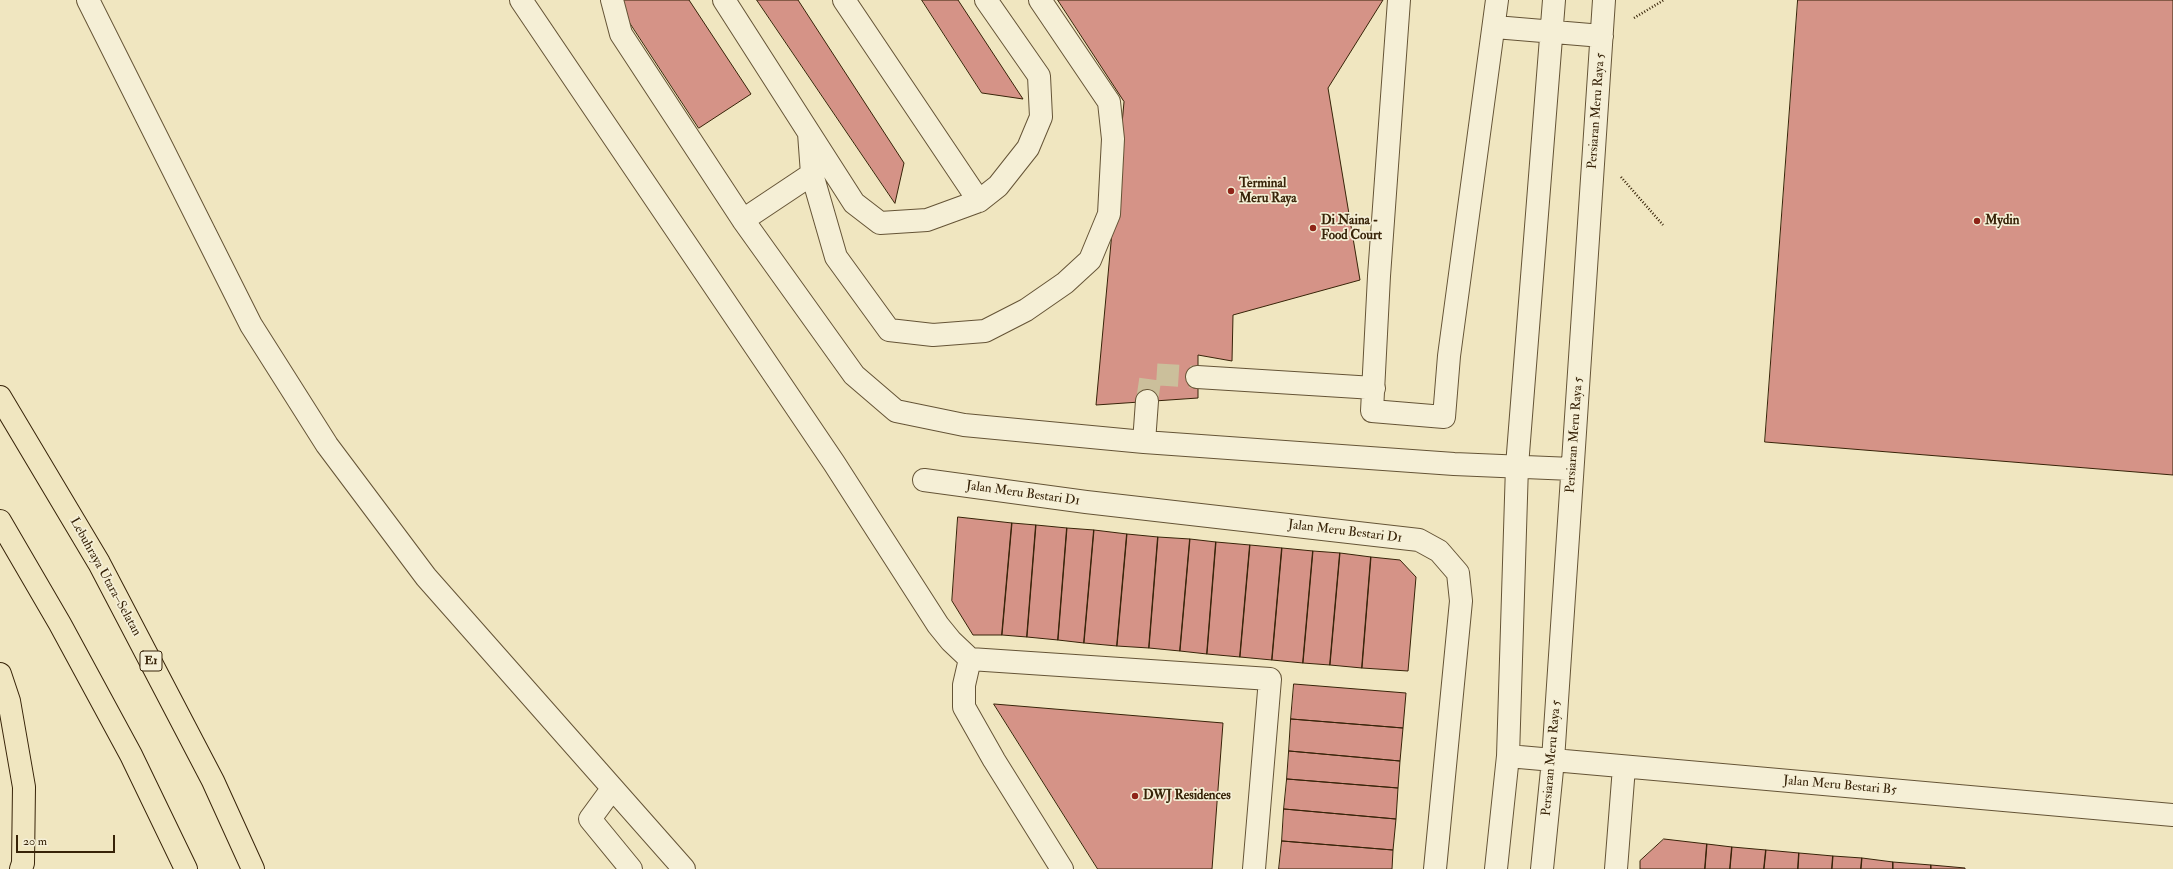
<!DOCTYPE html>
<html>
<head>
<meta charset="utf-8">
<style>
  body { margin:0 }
  #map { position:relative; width:2173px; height:869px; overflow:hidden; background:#f0e6c0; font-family:"IM FELL Double Pica",serif }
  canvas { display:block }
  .scale { position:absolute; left:16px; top:835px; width:99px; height:18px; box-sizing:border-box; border:2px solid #372308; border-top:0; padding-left:5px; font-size:12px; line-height:14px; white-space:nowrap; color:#372308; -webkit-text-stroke:3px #f5efd6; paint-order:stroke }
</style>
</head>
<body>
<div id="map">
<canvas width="2173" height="869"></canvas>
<div class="scale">20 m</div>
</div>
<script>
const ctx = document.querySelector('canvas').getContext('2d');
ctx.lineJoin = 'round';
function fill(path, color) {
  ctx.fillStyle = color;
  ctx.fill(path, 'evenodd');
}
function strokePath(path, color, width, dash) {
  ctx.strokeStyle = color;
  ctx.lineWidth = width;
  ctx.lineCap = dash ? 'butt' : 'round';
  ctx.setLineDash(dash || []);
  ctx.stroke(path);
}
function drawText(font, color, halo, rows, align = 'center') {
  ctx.font = font + ' "IM FELL Double Pica",serif';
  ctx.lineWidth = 3.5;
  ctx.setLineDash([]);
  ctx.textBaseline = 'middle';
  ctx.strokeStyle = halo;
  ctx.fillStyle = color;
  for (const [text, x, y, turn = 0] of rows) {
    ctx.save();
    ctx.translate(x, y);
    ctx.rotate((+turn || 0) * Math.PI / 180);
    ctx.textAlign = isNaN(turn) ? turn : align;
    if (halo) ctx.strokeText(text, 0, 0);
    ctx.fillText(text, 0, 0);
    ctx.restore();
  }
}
const building = new Path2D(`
  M615 0H689L751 94 699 128Z
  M757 0H798L904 163 895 203Z
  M922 0H958L1023 99 982 93Z
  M1058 0H1383L1328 88 1360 280 1233 315 1232 361 1198 355V398L1096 405 1124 102Z
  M1798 0H2173V475L1765 442Z
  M958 517 1012 523 1002 635H973L952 601Z
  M1012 523 1036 525 1027 637 1002 635Z
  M1036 525 1067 528 1058 640 1027 637Z
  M1067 528 1094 530 1084 643 1058 640Z
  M1094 530 1127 534 1117 646 1084 643Z
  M1127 534 1158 537 1149 648 1117 646Z
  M1158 537 1190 539 1180 651 1149 648Z
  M1190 539 1216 542 1207 654 1180 651Z
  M1216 542 1250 545 1240 657 1207 654Z
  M1250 545 1282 548 1272 660 1240 657Z
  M1282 548 1313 551 1303 663 1272 660Z
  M1313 551 1340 553 1330 665 1303 663Z
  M1340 553 1371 557 1362 668 1330 665Z
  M1371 557 1400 560 1416 577 1408 671 1362 668Z
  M1294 684 1406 693 1403 728 1291 719Z
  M994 704 1223 723 1212 869H1098Z
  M1291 719 1403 728 1400 761 1289 751Z
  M1289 751 1400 761 1398 788 1287 779Z
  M1287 779 1398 788 1396 819 1284 809Z
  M1284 809 1396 819 1393 850 1282 841Z
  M1664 839 1707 844 1705 869H1640V861Z
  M1282 841 1393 850 1392 869H1279Z
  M1707 844 1732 847 1730 869H1705Z
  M1732 847 1766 850 1764 869H1730Z
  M1766 850 1799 853 1798 869H1764Z
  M1799 853 1833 856 1832 869H1798Z
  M1833 856 1862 858 1861 869H1832Z
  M1862 858 1893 862V869H1861Z
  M1893 862 1931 865V869H1893Z
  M1931 865 1965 868V869H1931Z`);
fill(building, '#d59387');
strokePath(building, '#372308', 1);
strokePath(new Path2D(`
  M1147 401 1151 374 1197 377`), '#cbbf9b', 22, [22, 11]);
const minor = new Path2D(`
  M88 0 251 325 327 445 426 577 684 869
  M521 0 834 463 938 625 951 641 970 659 1270 679 1254 869
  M612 0 621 34 743 220 854 375 896 411 964 425 1144 442 1454 464 1572 469
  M724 0 854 203 880 223 927 220 979 201 998 186 1028 148 1041 117 1039 76 986 0
  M844 0 979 201
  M1399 0 1379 276 1372 411 1444 417 1449 356 1497 0
  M1495 27 1602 36
  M809 133 812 174 836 257 889 330 933 335 985 331 1026 310 1065 283 1090 260 1109 214 1113 139 1109 102 1040 0
  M743 220 812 174
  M1197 377 1374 388
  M1144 442 1147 401
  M924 480 1086 502 1419 540 1439 551 1458 573 1461 601 1435 869
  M970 659 964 685V707L994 760 1062 869
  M1508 756 2173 815
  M612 789 590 819 631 869
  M1496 869 1508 756 1517 466 1554 0
  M1542 869 1553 760 1604 0
  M1616 869 1624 767`);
const highway = new Path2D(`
  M0 397 99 563 213 781 253 869
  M0 521 60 624 131 755 186 869
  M0 674 9 701 24 787 23 863 21 869`);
strokePath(minor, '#655436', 24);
strokePath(highway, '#372308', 24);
strokePath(new Path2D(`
  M1634 18 1664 0
  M1621 177 1663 225`), '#372308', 2.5, [1, 2]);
strokePath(minor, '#f5efd6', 22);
strokePath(highway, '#f0e6c0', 22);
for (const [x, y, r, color] of [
  [1231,191,4,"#8f2418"],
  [1977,221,4,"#8f2418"],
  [1313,228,4,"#8f2418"],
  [1135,796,4,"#8f2418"]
]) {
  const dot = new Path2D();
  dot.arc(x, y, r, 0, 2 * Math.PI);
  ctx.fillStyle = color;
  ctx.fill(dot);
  strokePath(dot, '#f5efd6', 1.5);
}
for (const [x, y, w] of [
  [151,661,22]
]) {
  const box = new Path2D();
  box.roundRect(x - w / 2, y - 10, w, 20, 3);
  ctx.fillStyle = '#f5efd6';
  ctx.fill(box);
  strokePath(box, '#372308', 1);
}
drawText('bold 12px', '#372308', null, [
  ["E1",151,661]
]);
drawText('13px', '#372308', '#f5efd6', [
  ["Persiaran Meru Raya 5",1597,111,-86],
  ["Persiaran Meru Raya 5",1575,435,-86],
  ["Jalan Meru Bestari D1",1023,494,8],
  ["Jalan Meru Bestari D1",1345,532,7],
  ["Lebuhraya Utara–Selatan",105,577,61],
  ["Persiaran Meru Raya 5",1552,758,-85],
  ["Jalan Meru Bestari B5",1840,786,5]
]);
drawText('bold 13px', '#372308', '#f5efd6', [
  ["Terminal",1239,184],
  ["Meru Raya",1239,199],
  ["Di Naina -",1321,221],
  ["Food Court",1321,236],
  ["Mydin",1985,221],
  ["DWJ Residences",1143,796]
], 'left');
</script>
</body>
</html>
